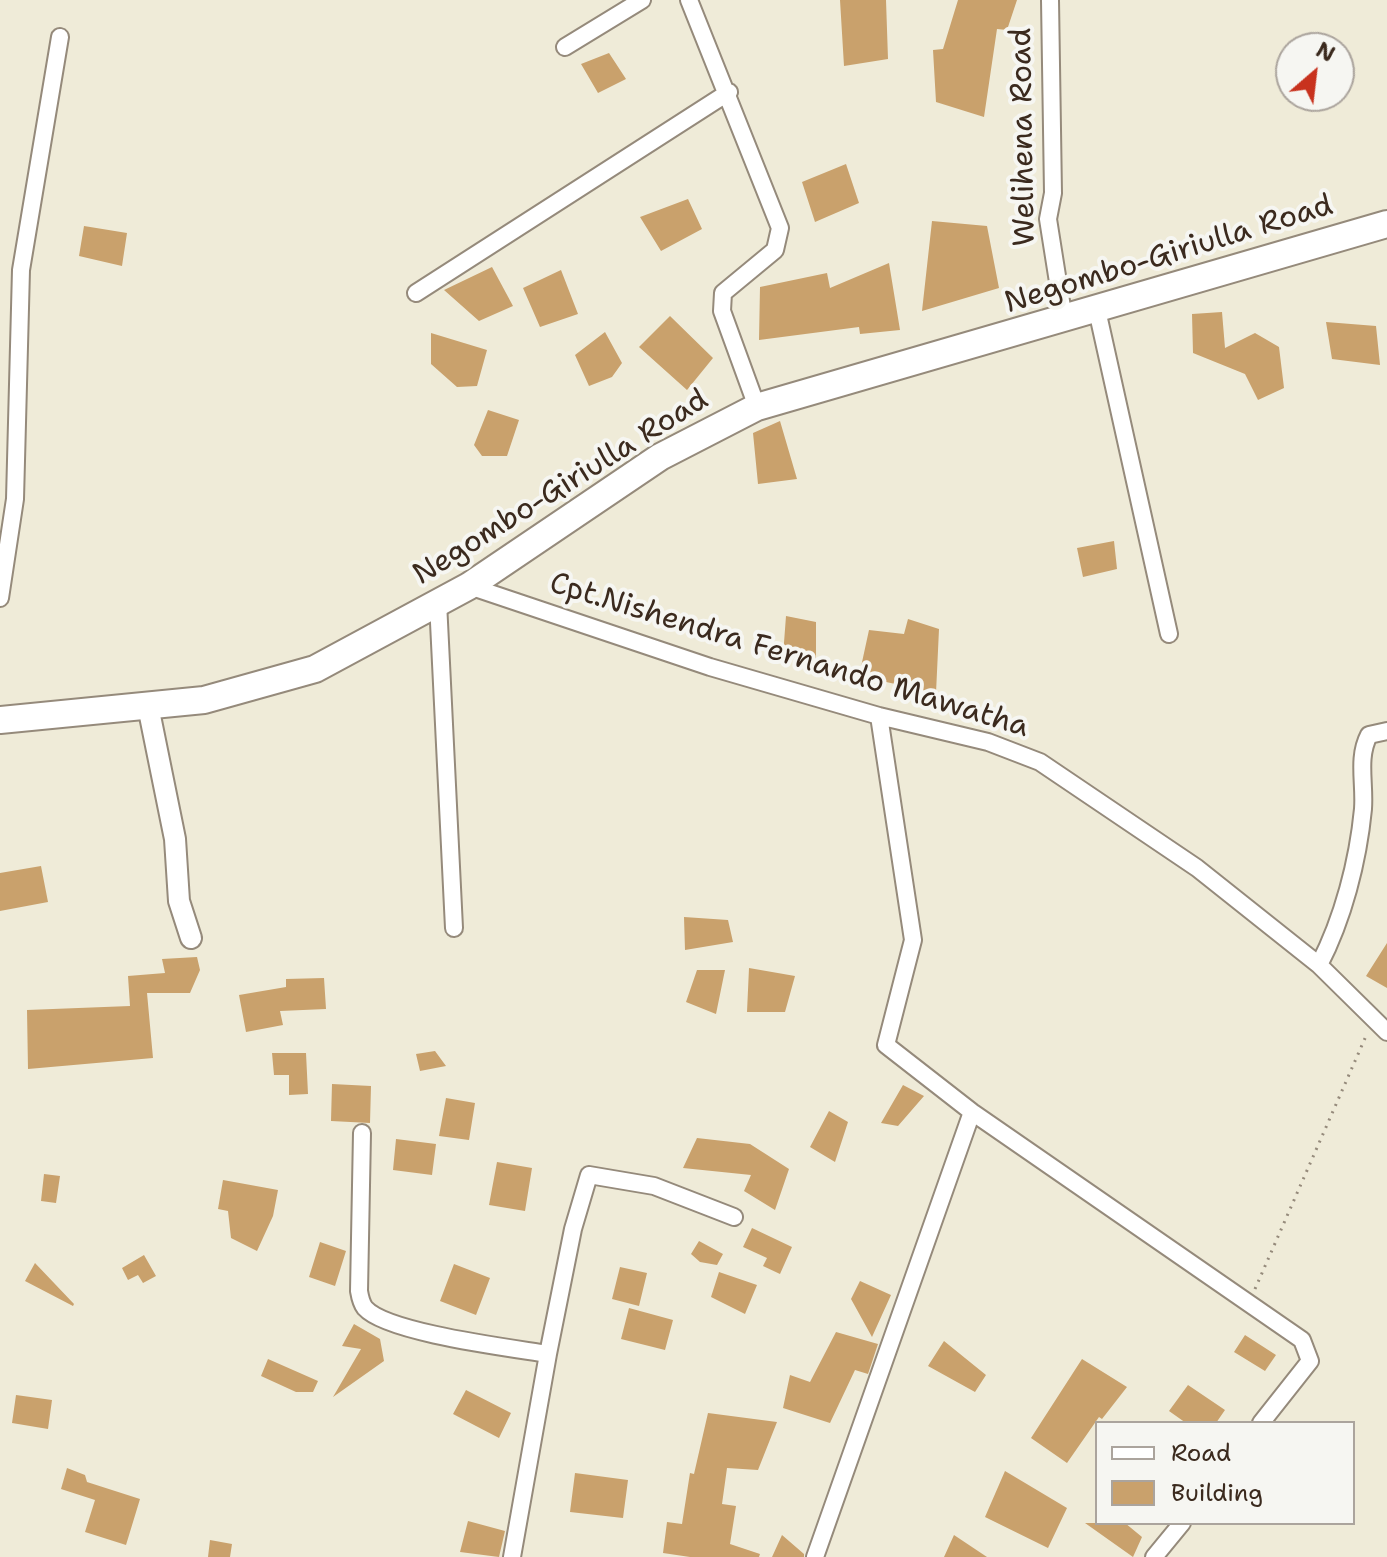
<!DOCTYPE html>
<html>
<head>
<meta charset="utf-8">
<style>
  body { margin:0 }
  #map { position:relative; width:1387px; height:1557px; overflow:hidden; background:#efebd8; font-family:"Shantell Sans",sans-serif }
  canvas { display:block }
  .legend { position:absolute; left:1095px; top:1421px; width:260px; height:104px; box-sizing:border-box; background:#f6f6f2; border:2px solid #aba49d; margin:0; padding:10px 14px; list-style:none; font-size:24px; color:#3b2a1e }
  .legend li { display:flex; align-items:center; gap:16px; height:40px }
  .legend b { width:40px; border:2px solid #aba49d }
  .north { position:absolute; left:1275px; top:32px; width:80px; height:80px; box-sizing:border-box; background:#f6f6f2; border:2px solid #aba49d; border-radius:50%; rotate:28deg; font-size:22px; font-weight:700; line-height:32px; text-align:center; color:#3b2a1e }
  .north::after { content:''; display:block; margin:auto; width:28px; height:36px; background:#c8321e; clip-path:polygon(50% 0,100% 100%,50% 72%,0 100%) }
</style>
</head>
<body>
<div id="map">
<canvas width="1387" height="1557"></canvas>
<ul class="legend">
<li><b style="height:10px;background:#fff"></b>Road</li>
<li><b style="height:22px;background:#c9a16c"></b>Building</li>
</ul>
<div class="north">N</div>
</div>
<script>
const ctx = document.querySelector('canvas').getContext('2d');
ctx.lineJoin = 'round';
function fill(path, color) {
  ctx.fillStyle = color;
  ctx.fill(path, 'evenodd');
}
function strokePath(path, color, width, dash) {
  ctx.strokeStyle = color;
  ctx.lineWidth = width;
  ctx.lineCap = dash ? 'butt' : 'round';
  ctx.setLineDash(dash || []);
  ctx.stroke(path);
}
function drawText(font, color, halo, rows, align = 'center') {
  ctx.font = font + ' "Shantell Sans",sans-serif';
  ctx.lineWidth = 8;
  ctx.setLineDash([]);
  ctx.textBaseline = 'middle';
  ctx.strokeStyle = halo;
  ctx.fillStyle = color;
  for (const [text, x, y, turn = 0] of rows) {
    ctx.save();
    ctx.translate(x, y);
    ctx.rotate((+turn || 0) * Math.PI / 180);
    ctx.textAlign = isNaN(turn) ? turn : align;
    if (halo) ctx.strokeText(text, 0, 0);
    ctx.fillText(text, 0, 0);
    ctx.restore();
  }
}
fill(new Path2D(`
  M840 0H886L888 59 844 66Z
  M958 0H1017L1007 30 997 29 984 117 936 102 933 50 943 49Z
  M609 53 626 79 598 93 581 64Z
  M846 164 859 203 815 222 802 182Z
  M688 199 702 229 661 251 640 217Z
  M932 221 987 226 999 288 922 311Z
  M84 226 127 233 122 266 79 256Z
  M889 263 900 330 860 334 859 327 759 340 760 287 827 273 830 288Z
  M492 267 513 306 479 321 444 290Z
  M561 270 578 314 540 327 523 288Z
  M1222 312 1225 348 1255 333 1279 347 1284 388 1258 400 1245 374 1193 353 1192 314Z
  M670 316 713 358 687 390 639 347Z
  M1326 322 1376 326 1380 365 1332 359Z
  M605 332 622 363 612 377 589 386 575 355Z
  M431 333 487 350 477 386 457 387 431 364Z
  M488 410 519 420 507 456H482L474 445Z
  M780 421 797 479 758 484 753 433Z
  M1114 541 1117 569 1083 577 1077 548Z
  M786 616 816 622V662L783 656Z
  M908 619 939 629 936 693 859 676 869 630 904 634Z
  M41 866 48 902 0 911V873Z
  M684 917 728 920 733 942 685 950Z
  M1387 943V988L1366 976Z
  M197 957 200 970 190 993H147L153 1058 28 1069 27 1010 130 1006 128 976 165 973 162 959Z
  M749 968 795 976 785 1012H747Z
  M697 970H725L716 1014 686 1002Z
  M324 978 326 1009 280 1011 283 1025 246 1032 239 995 286 987V979Z
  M435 1051 446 1066 420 1071 416 1054Z
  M272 1053H306L308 1094 289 1095V1075H274Z
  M332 1084 371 1086 370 1123 331 1121Z
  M903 1085 924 1096 898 1126 881 1123Z
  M446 1098 475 1103 469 1140 439 1136Z
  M829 1111 848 1122 835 1162 810 1147Z
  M697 1138 750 1144 789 1169 775 1210 744 1191 751 1175 683 1168Z
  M396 1139 436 1144 432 1175 393 1170Z
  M497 1162 532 1168 525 1211 489 1205Z
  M44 1174 60 1176 56 1203 41 1201Z
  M223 1180 278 1190 273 1216 257 1251 231 1238 228 1211 218 1209Z
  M752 1228 792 1247 780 1274 763 1266 767 1258 743 1247Z
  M699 1241 723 1254 717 1265 700 1262 691 1254Z
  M320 1242 346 1251 335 1286 309 1277Z
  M144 1255 156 1276 143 1283 138 1275 128 1280 122 1268Z
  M35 1263 74 1304 73 1306 25 1281Z
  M454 1264 490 1278 476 1315 440 1301Z
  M620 1267 647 1273 639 1306 612 1299Z
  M719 1272 757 1285 745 1314 711 1297Z
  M860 1281 891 1295 872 1337 851 1299Z
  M629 1308 673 1320 665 1350 621 1339Z
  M354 1324 380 1339 384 1361 333 1397 361 1349 342 1346Z
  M836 1332 878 1344 868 1374 855 1370 830 1423 783 1408 790 1375 810 1382Z
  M1245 1335 1276 1355 1265 1371 1234 1352Z
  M944 1341 986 1375 975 1392 928 1366Z
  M268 1359 318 1381 313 1392H296L261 1376Z
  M1082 1359 1127 1387 1102 1419 1099 1417 1067 1463 1031 1438Z
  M1188 1385 1225 1410 1216 1423H1186L1169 1411Z
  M466 1390 511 1413 499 1438 453 1414Z
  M16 1395 52 1400 48 1429 12 1423Z
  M708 1413 777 1422 758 1470 727 1468 722 1504 736 1506 730 1544 760 1554 759 1557H690L663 1553 667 1522 682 1524 690 1473 694 1474Z
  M67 1468 85 1475 87 1482 140 1499 126 1545 85 1532 95 1500 61 1489Z
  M1005 1471 1067 1508 1048 1548 985 1517Z
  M575 1473 628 1480 623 1518 570 1512Z
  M468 1521 505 1531 499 1557 460 1552Z
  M1085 1523H1125L1142 1537 1133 1557Z
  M782 1535 804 1554V1557H772Z
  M954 1535 987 1557H944Z
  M210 1540 232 1544 230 1557H208Z`), '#c9a16c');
const minor = new Path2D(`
  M689 0 780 228 775 250 723 293 722 311 757 407
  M1050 0 1053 193 1048 219 1064 320
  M565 47 642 0
  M416 293 729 92
  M1097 310 1169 634
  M469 586 710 667 879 716 988 742 1040 762 1197 868 1319 965 1387 1032
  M0 598 15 499 21 270 60 37
  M438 602 454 928
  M879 716 913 940 886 1045 972 1112 1302 1340 1310 1361 1261 1423
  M1319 965C1343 919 1358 861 1363 809 1365 783 1357 758 1369 735L1387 731
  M362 1133 359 1291C360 1297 361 1303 365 1308 387 1333 512 1348 548 1354L512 1557
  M548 1354 573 1229 589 1175 654 1186 734 1217
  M815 1557 972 1112
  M1154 1557 1182 1523`);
const tertiary = new Path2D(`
  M148 706 175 839 179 901 191 938`);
const primary = new Path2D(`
  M0 720 204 700 315 669 469 586 660 457 757 407 1387 224`);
strokePath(minor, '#958a7b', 20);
strokePath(tertiary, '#958a7b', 24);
strokePath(primary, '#958a7b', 30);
strokePath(new Path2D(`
  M1255 1289 1366 1036`), '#958a7b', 3, [2, 6]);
strokePath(minor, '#fff', 16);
strokePath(tertiary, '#fff', 20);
strokePath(primary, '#fff', 26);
drawText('30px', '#3b2a1e', '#f6f6f2', [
  ["Welihena Road",1024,137,-91],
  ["Negombo-Giriulla Road",1169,255,-17],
  ["Negombo-Giriulla Road",561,488,-32],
  ["Cpt.Nishendra Fernando Mawatha",789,656,17]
]);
</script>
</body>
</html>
